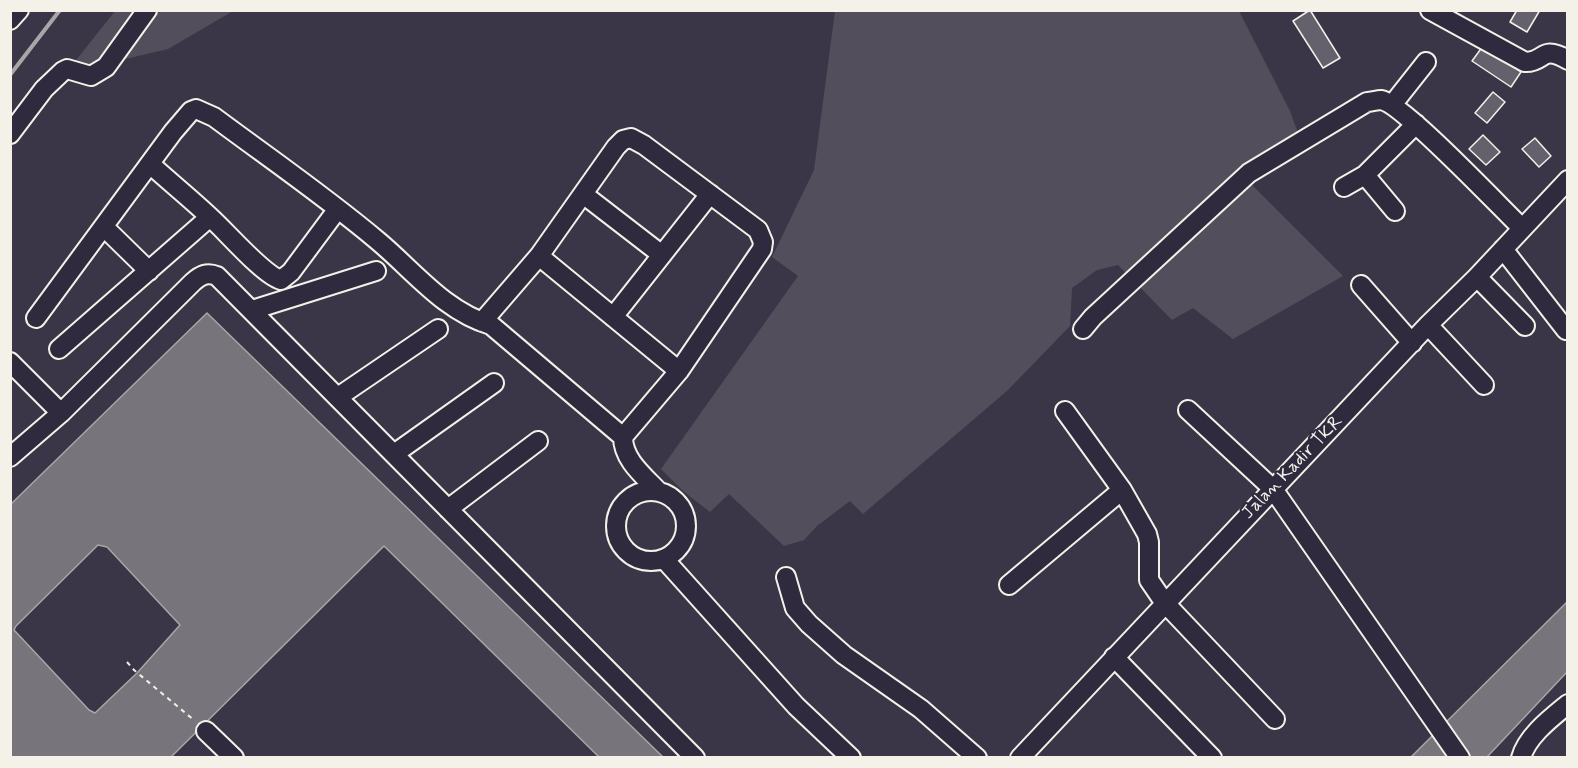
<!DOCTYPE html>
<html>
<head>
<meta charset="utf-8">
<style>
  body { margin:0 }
  #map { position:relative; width:1578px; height:768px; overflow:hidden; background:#3b3647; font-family:Mynerve,sans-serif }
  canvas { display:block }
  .frame { position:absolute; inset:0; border:12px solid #f4f1e8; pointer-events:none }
</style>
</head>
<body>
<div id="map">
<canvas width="1578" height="768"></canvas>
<div class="frame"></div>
</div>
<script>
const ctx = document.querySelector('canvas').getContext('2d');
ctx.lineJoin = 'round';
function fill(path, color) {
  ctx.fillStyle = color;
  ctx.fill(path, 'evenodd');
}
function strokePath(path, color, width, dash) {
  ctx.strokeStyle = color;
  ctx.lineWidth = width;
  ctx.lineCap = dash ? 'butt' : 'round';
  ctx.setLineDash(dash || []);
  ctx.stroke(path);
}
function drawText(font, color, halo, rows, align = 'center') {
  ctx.font = font + ' Mynerve,sans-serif';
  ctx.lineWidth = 4.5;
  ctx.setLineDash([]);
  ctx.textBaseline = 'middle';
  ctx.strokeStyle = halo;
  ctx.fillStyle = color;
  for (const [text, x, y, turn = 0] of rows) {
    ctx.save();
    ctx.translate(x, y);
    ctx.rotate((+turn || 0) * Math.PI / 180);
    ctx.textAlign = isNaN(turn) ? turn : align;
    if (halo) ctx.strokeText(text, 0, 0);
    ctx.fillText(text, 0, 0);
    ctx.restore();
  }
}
fill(new Path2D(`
  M115 11H233L168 49 66 73Z
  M835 11H1239L1290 111 1298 133 1241 174 1343 276 1233 339 1193 308 1172 320 1118 265 1097 270 1072 288 1070 326 1008 390 863 514 850 501 817 526 804 540 784 546 729 494 710 512 683 491 661 469 798 276 772 257 814 170Z`), '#534e5c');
const water = new Path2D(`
  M207 313 663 757H599L384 546 171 757 11 758V504ZM98 545 107 547 180 625 137 673 95 713 89 710 14 630 16 626Z
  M1567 602V672L1487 757 1410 758Z`);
fill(water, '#78747b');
strokePath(water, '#aaa6a7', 1.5);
strokePath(new Path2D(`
  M10 75 60 10`), '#aaa6a7', 4);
const building = new Path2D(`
  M1310 10 1340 58 1323 68 1293 21Z
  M1517 10H1540L1527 32 1510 22Z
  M1483 46 1521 72 1511 87 1472 61Z
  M1493 92 1505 102 1487 123 1475 113Z
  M1483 135 1500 152 1486 165 1469 149Z
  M1535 138 1551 156 1539 167 1522 149Z`);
fill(building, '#65616c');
strokePath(building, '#f4f1e8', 1.5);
const minor = new Path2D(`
  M1430 10 1525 62C1545 63 1540 44 1568 60
  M10 20 19 10
  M1392 105 1426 62
  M10 134 44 89 63 71 67 69 91 76 106 67 147 10
  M150 164C170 182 191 199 210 217 226 231 263 275 281 280L291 272 337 210
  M1344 187 1365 175
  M583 194 662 255
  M1395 211 1365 175 1416 124
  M104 227 149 271
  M1503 249 1566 330
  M539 256 679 371
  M1477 277 1525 326
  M1361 285 1412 343
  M252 310 376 271
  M613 317 710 194
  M36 318 173 132 191 111 196 109 214 117C269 158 326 197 378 241 414 271 444 311 491 325L623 437
  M482 322 539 256 616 147 623 140 631 138 644 145 758 230 763 242 762 249 679 371 623 437C623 460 644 476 659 492
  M1428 325 1484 385
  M1083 329 1093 317 1249 173 1367 102C1371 102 1377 100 1381 100 1402 103 1500 207 1522 228
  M59 349 210 217
  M10 362 61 413
  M338 397 438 329
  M1188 410 1273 489 1460 758
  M1065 411 1122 490 1147 534 1149 542V580L1164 602 1275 719
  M394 454 494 383
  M10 457 61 413 193 282C201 275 207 272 217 276L695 758
  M616 526a35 35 0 1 1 70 0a35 35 0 1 1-70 0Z
  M448 509 538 441
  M664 559 796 706 851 758
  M786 577 795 608 809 624 844 655 921 709 977 758
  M1009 585 1122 490
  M1114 657 1212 758
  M206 731 234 758
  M1020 758 1428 325 1477 277 1568 180
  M1521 758C1527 736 1551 718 1568 704`);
strokePath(minor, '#f4f1e8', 22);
strokePath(new Path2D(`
  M127 662 134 670 195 721`), '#f4f1e8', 2, [4.5, 4.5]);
strokePath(minor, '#2f2a3d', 18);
drawText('18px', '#f4f1e8', '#2f2a3d', [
  ["Jalan Kadir TKR",1293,468,-46]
]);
</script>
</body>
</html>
